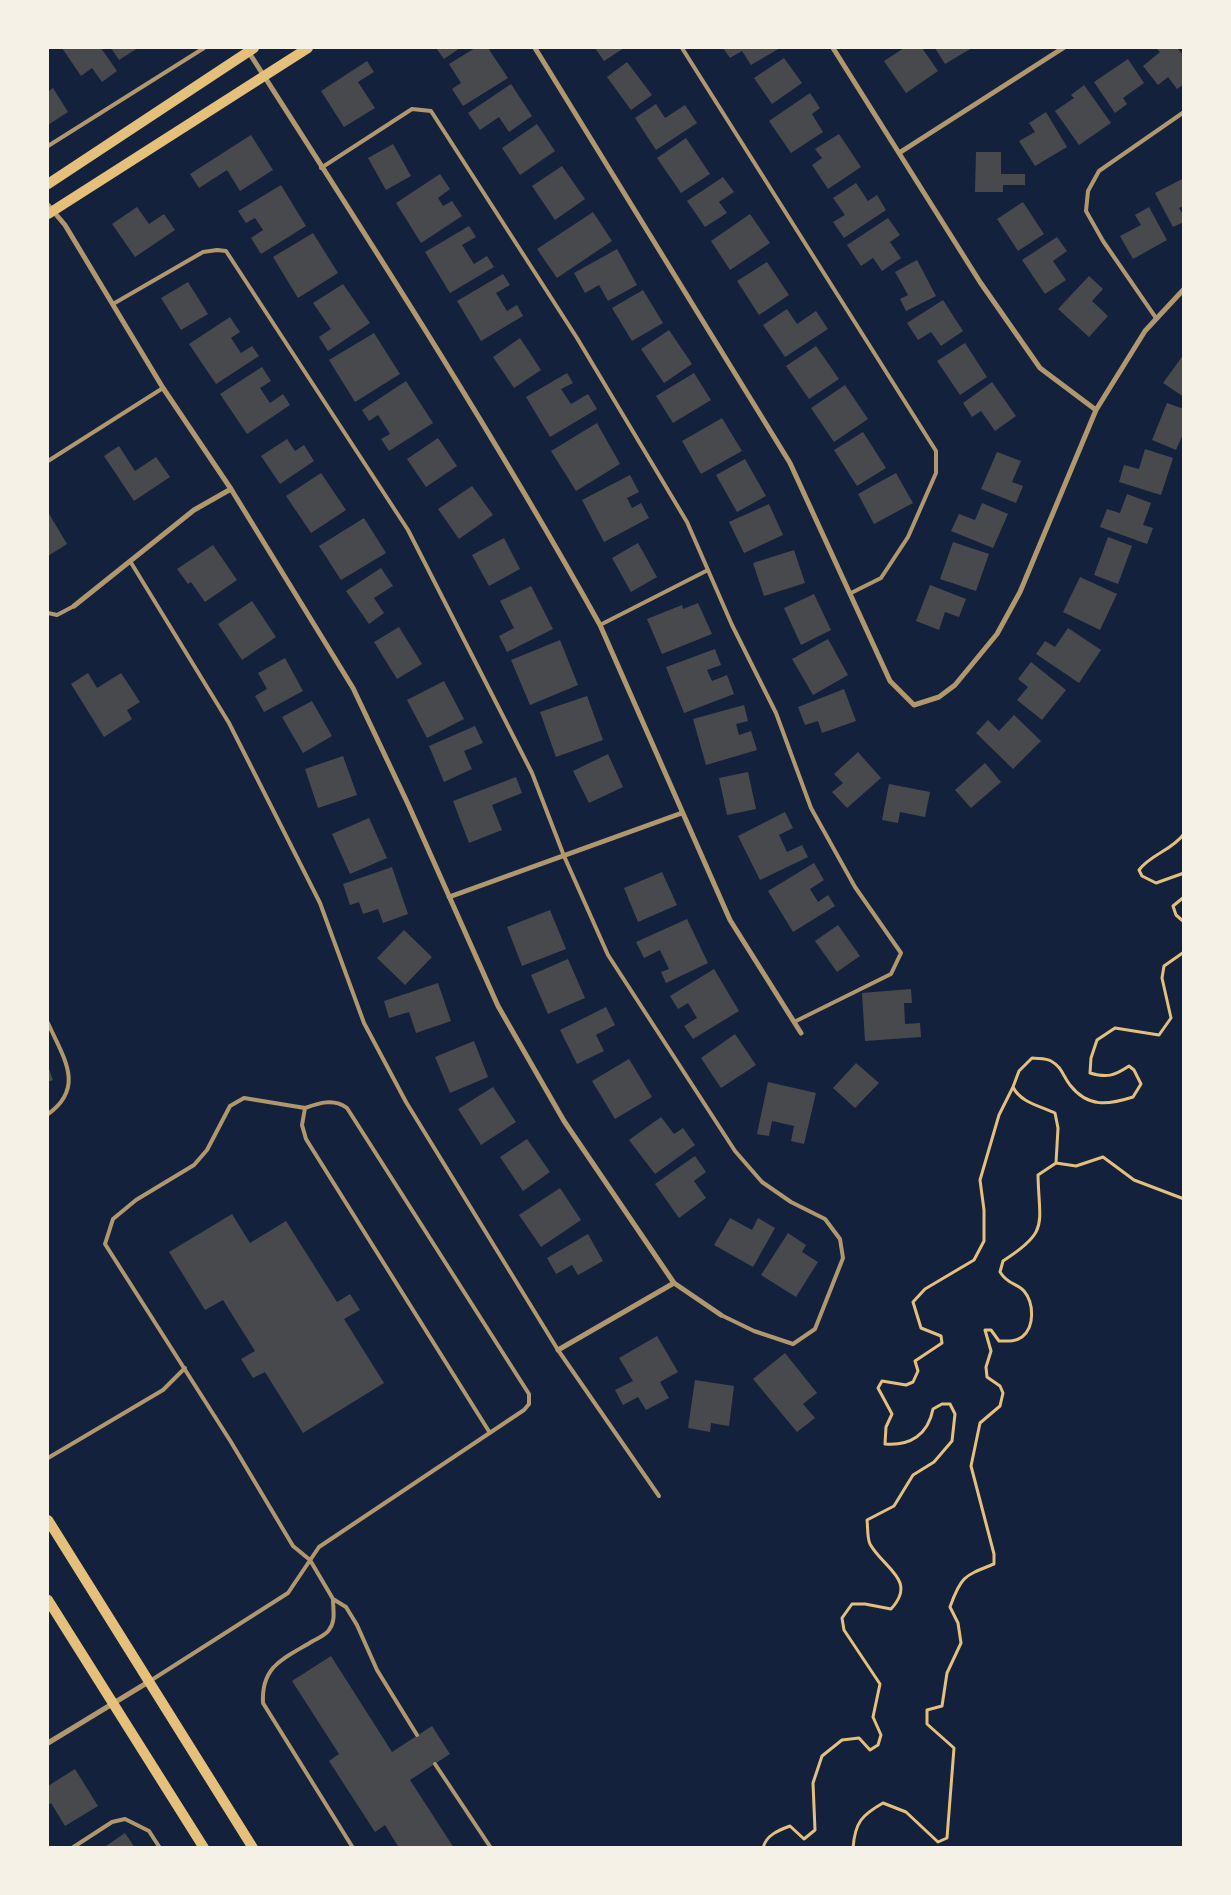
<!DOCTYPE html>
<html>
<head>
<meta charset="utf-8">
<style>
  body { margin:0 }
  #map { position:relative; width:1231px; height:1895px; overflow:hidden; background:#14213d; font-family:"Nunito Sans",sans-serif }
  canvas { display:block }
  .frame { position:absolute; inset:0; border:49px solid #f6f1e7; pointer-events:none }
</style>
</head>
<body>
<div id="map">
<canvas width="1231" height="1895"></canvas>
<div class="frame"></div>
</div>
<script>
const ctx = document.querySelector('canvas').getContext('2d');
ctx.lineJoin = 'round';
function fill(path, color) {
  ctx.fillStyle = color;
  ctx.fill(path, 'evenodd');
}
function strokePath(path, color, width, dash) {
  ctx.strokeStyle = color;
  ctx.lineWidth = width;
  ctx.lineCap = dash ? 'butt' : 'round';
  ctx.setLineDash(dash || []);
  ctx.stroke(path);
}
fill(new Path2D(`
  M62 48H101L117 71 102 82 92 68 81 76Z
  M111 48H138L119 60Z
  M436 48H460L444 59Z
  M475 48H488L508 78 463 106 452 89 461 83 449 64Z
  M595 48H624L604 61Z
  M723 48H780L751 65 742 51 730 58Z
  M904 48H922L938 71 906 93 884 61Z
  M935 48H972L945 64Z
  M1156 48H1177L1184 56V84L1177 89 1168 77 1158 85 1143 66 1160 52Z
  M784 58 802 83 772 104 754 78Z
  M1128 59 1144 83 1123 98 1127 104 1115 113 1094 82Z
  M367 61 374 72 358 82 375 108 344 127 321 91Z
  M627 62 652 95 631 110 607 77Z
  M511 84 532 116 509 132 499 117 480 130 468 113Z
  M1084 85 1111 123 1079 145 1055 111 1074 98 1071 95Z
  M53 88 68 112 48 125V92Z
  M810 93 820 108 812 114 823 132 791 153 769 121Z
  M656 104 665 118 685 105 697 123 656 150 635 118Z
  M1046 112 1067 147 1035 166 1019 141 1035 132 1029 123Z
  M537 124 555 151 520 175 502 148Z
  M839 134 861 167 828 189 812 165 822 158 815 149Z
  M251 135 273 170 240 191 227 170 199 188 190 174Z
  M686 138 710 174 681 193 657 158Z
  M393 144 411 176 386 190 368 158Z
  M976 152H1001V174H1025V185H1003V192H975Z
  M562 166 585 199 555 220 532 186Z
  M440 174 450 189 438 198 443 206 452 201 462 216 421 243 396 203Z
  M723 177 734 192 719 202 727 213 705 227 687 201Z
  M1184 178V206L1179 208 1184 216V222L1173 227 1155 193Z
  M856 183 868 201 877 195 886 210 844 238 833 222 845 215 833 198Z
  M281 185 306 226 261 254 251 238 263 230 255 218 246 223 238 211Z
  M1023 202 1044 234 1018 251 997 219Z
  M137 207 149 224 164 214 175 230 135 257 112 224Z
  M1149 207 1167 240 1133 259 1120 236 1141 225 1135 215Z
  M593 212 612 241 557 278 537 249Z
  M750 214 770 243 730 270 711 241Z
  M888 218 900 235 890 242 901 258 882 271 873 258 861 266 847 245Z
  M469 226 476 237 462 245 474 264 487 256 494 267 450 293 425 252Z
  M313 233 338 273 298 298 273 257Z
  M1057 237 1067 251 1053 261 1066 280 1045 294 1022 260Z
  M617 249 637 285 608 301 599 285 585 293 574 273Z
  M917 260 936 296 906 311 900 299 908 295 895 272Z
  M767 262 789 295 759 315 737 281Z
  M503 274 510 285 496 293 507 311 517 305 523 316 481 341 457 301Z
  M1089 276 1103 289 1092 301 1108 316 1089 337 1058 309Z
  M188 282 208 314 181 330 161 298Z
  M343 284 370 323 328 351 319 337 331 329 313 303Z
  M643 290 663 323 632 341 612 308Z
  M943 300 963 331 941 346 931 332 918 340 907 323Z
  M787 309 797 324 816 311 828 329 785 357 763 325Z
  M230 317 240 332 231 338 241 353 252 346 259 356 216 384 189 344Z
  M669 330 692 364 664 383 641 349Z
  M374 333 400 374 355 402 329 360Z
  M520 338 541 370 514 388 493 357Z
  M965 343 987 377 960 395 937 361Z
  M816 346 839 379 809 399 786 366Z
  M1184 354V397L1163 383Z
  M262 367 271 381 260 388 270 403 283 394 290 405 247 434 220 394Z
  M567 373 573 383 561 389 571 404 588 394 597 409 550 437 526 397Z
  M694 373 711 400 673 423 656 396Z
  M406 381 433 423 389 451 381 439 390 434 378 415 369 421 362 410Z
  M992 382 1016 416 995 431 981 411 972 417 963 403Z
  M845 385 868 419 834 442 811 408Z
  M1167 403 1184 409V432L1176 450 1152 440Z
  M722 418 742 451 701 474 682 441Z
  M597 423 620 464 576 491 551 451Z
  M863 432 886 468 857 486 834 450Z
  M438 438 457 466 426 487 407 459Z
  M287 439 295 451 304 445 314 461 280 484 261 456Z
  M119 446 135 471 156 457 170 477 134 501 104 456Z
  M1145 449 1173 458 1161 495 1119 482 1124 465 1139 469Z
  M997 452 1021 461 1012 482 1023 486 1016 503 981 489Z
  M745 459 766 496 737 512 716 475Z
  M321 473 346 510 311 533 286 496Z
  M896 473 913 503 874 524 858 494Z
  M630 475 639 492 627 498 632 508 641 503 649 518 604 542 582 500Z
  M472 486 493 515 459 539 438 509Z
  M1127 494 1151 503 1143 525 1153 528 1147 544 1100 527 1107 509 1120 513Z
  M982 503 1008 514 993 548 951 531 959 514 975 520Z
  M769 504 783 535 744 553 729 522Z
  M48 512 67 544 48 556Z
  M364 518 386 553 341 580 319 546Z
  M1108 537 1132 546 1118 584 1094 575Z
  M504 538 520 569 489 586 472 555Z
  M953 542 989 554 976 591 940 579Z
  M638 543 657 577 631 592 612 558Z
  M213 545 237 580 205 602 191 582 188 584 177 569Z
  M794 550 805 583 764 596 753 563Z
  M381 568 393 586 374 598 384 613 369 624 346 591Z
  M1080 577 1117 594 1100 630 1063 612Z
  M930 585 966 599 959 617 945 612 939 630 916 621Z
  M531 586 553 629 507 652 499 636 514 628 500 601Z
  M814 594 831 630 801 645 784 608Z
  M252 601 276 637 242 660 218 624Z
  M698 603 712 634 662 654 647 619 682 605 683 609Z
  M399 627 422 664 397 679 374 642Z
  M1068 628 1101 650 1079 683 1036 654 1045 641 1055 647Z
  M828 639 848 675 813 695 792 659Z
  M560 640 578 685 530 705 511 660Z
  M715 649 721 665 707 670 712 681 727 675 734 694 684 713 666 667Z
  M285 658 303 691 264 712 255 696 267 689 258 673Z
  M1031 662 1066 690 1042 720 1017 700 1028 687 1018 679Z
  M88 673 97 688 121 673 140 702 127 710 132 719 104 737 71 684Z
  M444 681 464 719 427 738 407 700Z
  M844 689 856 721 822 733 818 721 805 725 798 707Z
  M587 696 603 740 556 757 540 712Z
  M312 701 332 736 303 753 282 717Z
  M744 705 748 721 736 724 739 735 751 731 757 750 706 765 693 719Z
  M1014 715 1041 741 1013 769 976 733 988 720 999 731Z
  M475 726 483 743 464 751 472 769 444 782 429 746Z
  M858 752 881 778 847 808 832 792 843 783 834 774Z
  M608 754 623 787 589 803 573 771Z
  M343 756 357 795 318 808 305 769Z
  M985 763 1001 782 971 808 955 790Z
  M748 772 756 809 727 815 719 778Z
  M516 777 522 793 492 805 502 830 469 843 453 801Z
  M889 784 930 792 925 817 900 812 898 823 882 820Z
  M785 812 793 828 779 835 787 852 802 845 808 857 760 880 738 836Z
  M369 818 387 858 350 874 332 834Z
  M814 863 824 880 810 889 818 902 828 895 835 906 793 932 768 891Z
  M392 867 408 914 383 923 378 909 363 914 359 902 350 905 343 884Z
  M662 872 677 905 638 922 624 888Z
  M550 910 566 949 522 966 507 927Z
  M687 919 708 963 666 983 661 972 669 969 660 950 644 958 636 942Z
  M838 925 860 956 837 972 815 941Z
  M404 930 432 957 405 985 377 958Z
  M568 959 585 998 548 1014 531 975Z
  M714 969 739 1011 693 1039 684 1026 697 1018 688 1003 678 1009 670 996Z
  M438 983 451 1021 416 1033 409 1012 389 1018 384 1001Z
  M911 989 912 1003H904L905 1024 920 1023 921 1037 865 1041 862 993Z
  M606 1007 615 1025 596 1035 604 1051 577 1064 560 1030Z
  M735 1034 756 1065 721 1088 701 1058Z
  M474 1041 488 1077 450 1093 435 1057Z
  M629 1059 652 1097 615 1119 592 1081Z
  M856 1063 879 1083 855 1108 833 1088Z
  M48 1066 53 1080 48 1082Z
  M768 1082 816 1093 804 1144 791 1141 794 1126 772 1121 769 1136 757 1134Z
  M493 1087 516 1122 481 1145 458 1109Z
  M661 1117 674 1134 683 1128 695 1145 655 1174 629 1140Z
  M527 1139 550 1172 523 1191 500 1157Z
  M695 1156 706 1172 694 1181 706 1198 679 1218 655 1184Z
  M560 1188 581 1220 541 1247 519 1215Z
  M232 1214 250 1243 286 1221 337 1302 350 1294 360 1310 344 1319 384 1383 303 1433 265 1372 253 1378 241 1359 255 1351 223 1300 205 1310 169 1252Z
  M730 1218 752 1230 758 1218 775 1228 753 1267 714 1245Z
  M788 1233 806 1245 802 1252 818 1262 796 1297 761 1275Z
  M588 1234 603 1261 578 1275 572 1265 556 1274 547 1258Z
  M657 1336 678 1372 660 1382 669 1398 646 1410 638 1397 623 1405 615 1390 633 1381 619 1358Z
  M785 1353 817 1393 803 1404 815 1418 797 1432 753 1379Z
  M695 1380 734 1386 729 1426 711 1423 710 1432 688 1428Z
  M331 1656 392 1752 432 1726 450 1754 410 1780 454 1848H399L385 1825 375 1832 329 1761 339 1754 292 1681Z
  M75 1769 98 1806 65 1826 51 1803 48 1805V1786Z
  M125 1833 135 1848H103Z`), '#48494c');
strokePath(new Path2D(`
  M1184 834C1171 851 1151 854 1139 870L1142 876 1156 883 1184 873
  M1184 897 1173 906 1176 915 1184 922
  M1184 952 1164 966 1162 978 1171 1018 1159 1035 1115 1028 1097 1040 1091 1058 1090 1073C1107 1078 1114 1076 1129 1066L1134 1070 1141 1084 1133 1097C1108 1105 1088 1108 1070 1085 1063 1076 1062 1067 1051 1061 1046 1058 1038 1059 1032 1058L1019 1071 1013 1087C1020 1102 1040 1106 1055 1113L1058 1128 1056 1163 1076 1166 1103 1157 1134 1180 1184 1199
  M763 1848C766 1835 779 1830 790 1826L804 1839 815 1830 813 1783 822 1756 842 1740 859 1738 870 1750 878 1745 881 1735 873 1717 880 1684 844 1630 842 1618 852 1604H865L891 1609C918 1580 883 1568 870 1544 867 1538 868 1527 867 1520L894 1506 913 1475 934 1462 952 1441 955 1414 950 1404H942L933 1409C928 1435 910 1446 885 1444L886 1427 892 1414 878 1388 882 1381 906 1385 913 1382 918 1371 915 1361 942 1343 941 1336 921 1328 913 1302 925 1289 974 1260 984 1241V1210L980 1180 999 1115 1013 1087
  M853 1848C855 1822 862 1815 883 1803L906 1812 938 1842 947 1838 954 1748 927 1724V1710L942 1706 947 1673 961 1643 958 1623 950 1607C961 1576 964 1576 994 1564V1554L971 1466 980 1423 1000 1406 1003 1393 1000 1386 987 1377 986 1367 991 1351 985 1330H991L999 1341C1007 1341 1015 1342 1022 1337 1035 1327 1034 1303 1024 1291 1017 1283 1008 1285 1000 1272L1003 1261C1050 1231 1039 1225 1038 1175L1056 1163`), '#e5c07b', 3);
strokePath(new Path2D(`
  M682 48 936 451V473L908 537 881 578 851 593
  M48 146 204 48
  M321 168 412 109 431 111 577 338 687 522 732 625 776 713 811 808 855 887 901 953 891 974 794 1022
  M113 304 203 252 217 250 226 251 408 530 532 773 564 856 608 955 735 1151 762 1182 791 1202 825 1219 840 1239 843 1258 815 1329 793 1344 754 1331 721 1315
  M1156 318 1103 241 1086 211 1088 191 1099 171 1184 112
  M48 461 163 388
  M130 561 229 723 320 903 364 1023 406 1102 558 1350 659 1496
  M48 613 57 615 74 606
  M600 625 708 570
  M48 1023C63 1057 86 1087 48 1114
  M305 1108 244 1098 230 1106 207 1150 194 1165 136 1200 113 1219 105 1244 231 1442 293 1546 310 1560 333 1599 346 1607 357 1625 377 1670 417 1735
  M48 1458 163 1390 185 1368
  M333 1599C333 1610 336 1621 329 1630 326 1635 318 1638 313 1641 285 1658 261 1665 263 1703L353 1848
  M150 1681 288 1593 319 1547 524 1410 529 1404V1394L347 1108C334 1098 319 1103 305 1108L302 1125 306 1139 490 1433
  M435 1764 491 1848
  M72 1848 112 1822 125 1819 149 1831 160 1848`), '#b1986c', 4);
strokePath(new Path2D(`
  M535 48 790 463 890 681 914 705 939 697 955 685 997 634 1020 592 1096 410 1145 331 1184 289
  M833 48 980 282 1040 368 1096 410
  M248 51C369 240 491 429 600 625L730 920 801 1033
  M899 153 1063 48
  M48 205 65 225 163 388 231 489 353 688 408 804 498 1006 564 1121 674 1283 721 1315
  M74 606 194 510 231 489
  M449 897 682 813
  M558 1350 674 1283
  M48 1743 150 1681`), '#b1986c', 5);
strokePath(new Path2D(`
  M48 184 254 48
  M48 214 308 48
  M48 1520 253 1848
  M48 1600 204 1848`), '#e5c07b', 10);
</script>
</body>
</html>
